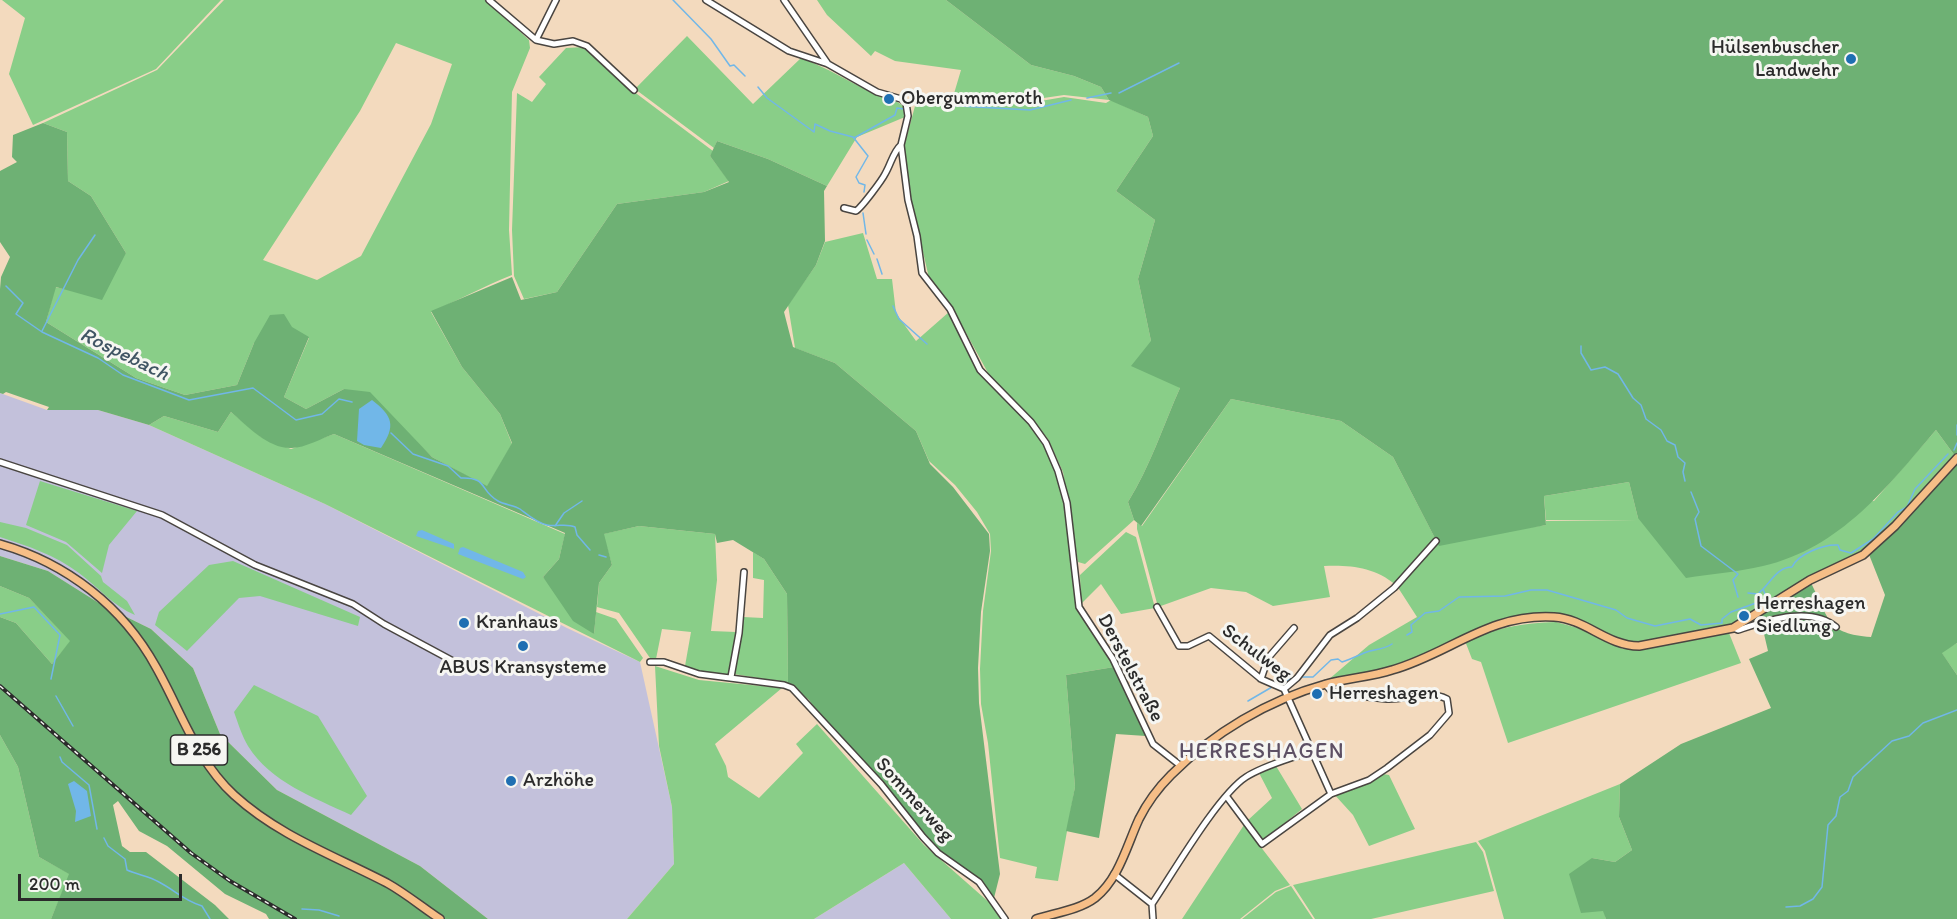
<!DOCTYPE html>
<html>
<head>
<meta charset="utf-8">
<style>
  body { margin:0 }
  #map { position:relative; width:1957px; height:919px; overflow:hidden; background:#f3dabe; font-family:Itim,sans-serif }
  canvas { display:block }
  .scale { position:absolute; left:18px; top:874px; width:164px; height:27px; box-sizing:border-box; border:3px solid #2b2b2b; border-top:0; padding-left:8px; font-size:18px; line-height:21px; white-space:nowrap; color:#2b2b2b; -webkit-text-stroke:4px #f6f6f2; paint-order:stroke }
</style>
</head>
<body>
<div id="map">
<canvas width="1957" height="919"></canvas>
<div class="scale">200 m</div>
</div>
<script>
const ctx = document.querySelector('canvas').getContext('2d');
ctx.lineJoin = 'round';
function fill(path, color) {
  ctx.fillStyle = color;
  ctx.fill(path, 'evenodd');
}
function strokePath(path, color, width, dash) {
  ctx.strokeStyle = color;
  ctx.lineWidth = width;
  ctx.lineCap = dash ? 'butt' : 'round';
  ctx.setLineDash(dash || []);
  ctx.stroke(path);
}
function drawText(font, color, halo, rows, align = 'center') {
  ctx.font = font + ' Itim,sans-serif';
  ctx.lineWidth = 6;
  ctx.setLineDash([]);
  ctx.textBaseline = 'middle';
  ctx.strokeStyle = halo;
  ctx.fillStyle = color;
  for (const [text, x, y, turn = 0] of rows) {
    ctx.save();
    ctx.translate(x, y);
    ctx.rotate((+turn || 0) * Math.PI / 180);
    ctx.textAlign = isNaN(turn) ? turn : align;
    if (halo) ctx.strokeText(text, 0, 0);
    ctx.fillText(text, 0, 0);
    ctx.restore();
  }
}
fill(new Path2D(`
  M0 393 47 410H98L149 425 325 504 567 628 640 662 672 807 674 864 627 919H488L420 866 277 790 220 734 193 668 151 629 102 605 48 571 0 556Z
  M904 863 951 919H814Z`), '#c3c1db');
fill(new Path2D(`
  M2 0H221L156 69 33 125 9 74 25 18Z
  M224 0H486L529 40 530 48 512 92 509 230 512 275C484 286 459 300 431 312L462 367 500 414 512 444 487 487 432 457 410 436 344 389 306 409 284 397 309 338 254 343 237 385 185 395 136 378 46 322 55 287 65 289 126 253 91 196 68 181 67 132 43 123 157 70ZM396 43 452 64 431 124 361 256 317 280 263 260 360 111Z
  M817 0H946L1031 65 1074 76 1101 87 1109 100 1064 95 1023 101 953 97 961 70 895 61 875 51 871 56 827 15Z
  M687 36 753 104 801 58C828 68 849 82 875 94 886 100 896 98 905 108V117L857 137 827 186 768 159 717 141 714 148 635 89Z
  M584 47 633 91 713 151 710 156 729 181 704 192 617 204 557 292 524 299 514 276 512 230 517 93 532 102 546 84 539 77 566 48Z
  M1064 97 1106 103 1111 100 1148 117 1153 136 1116 191 1155 220 1138 279 1151 341 1180 388C1163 426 1150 467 1128 502L1134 520 1085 564 1078 562 1063 472 1048 439 1032 419 993 382 955 313 929 278 911 200 904 147 915 106 922 101 1023 104Z
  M863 233 877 279H892L896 313 916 341 949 312 978 371 1033 428 1045 446 1056 472 1064 503 1077 608 1114 667 1066 675 1075 787 1058 881 1035 878 1037 867 1000 858 988 743 981 704 980 669 983 611 991 551 990 534 977 512 955 485 929 461 916 431 835 363 795 348 788 305 816 265 825 242Z
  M1231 399 1341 421 1393 457 1436 540 1396 585C1374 567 1351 565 1324 566L1330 597 1273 606 1246 592 1211 588 1158 607 1137 529V523L1142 526Z
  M231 412 261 437 291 449 334 434 565 534 559 559 543 577 594 634 596 612 616 619 643 658 640 662 325 504 149 425 164 416 218 432Z
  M1936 430 1955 456 1892 526 1867 550 1808 577 1762 609 1730 626 1632 644C1605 639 1582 615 1555 614 1490 611 1448 650 1391 667 1371 673 1349 676 1328 680L1369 645 1417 617 1397 586 1436 541 1546 525V521H1637L1546 520 1544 496 1629 482 1638 518 1874 501Z
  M40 481 137 511 109 545 102 573 66 542 26 525Z
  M0 522 26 528 67 545 101 576 103 582 127 601 135 615C113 606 98 587 79 573 55 555 28 546 0 537Z
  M639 526 715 534 717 580 711 631 736 632 729 675 698 672 685 666 691 632 662 629 656 659 650 658 619 613 597 607 599 583 612 565 603 534Z
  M1126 532 1136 537 1155 608 1121 614 1101 584 1081 604 1080 575Z
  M753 552 764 559 787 594 788 683 734 674 743 617 763 618 764 580 753 578Z
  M233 561 360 617 358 626 260 596 239 598 187 651 155 625 159 612 209 565Z
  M0 586 29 598 71 641 52 664 16 623 0 617Z
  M1556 622 1578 628 1623 649 1729 633 1741 663 1508 743 1481 662 1472 659 1465 641C1495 628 1523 623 1556 622Z
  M1957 643V675L1941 652Z
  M655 666 699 680 782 688 715 744 726 766 728 777 759 798 803 753 796 744 817 724 924 845 991 904 1001 919H951L904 863 814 919H627L674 864 672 807 659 746Z
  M254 685 318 716 367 796 351 815C315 798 270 782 248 746 242 736 238 723 234 712Z
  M0 735 18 767 39 857 70 874 51 919H0Z
  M1276 766 1302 809 1263 841 1247 821 1272 798 1259 773Z
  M1383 774 1389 775 1415 829 1369 846 1353 815 1333 793 1371 782Z
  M1620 784 1619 817 1632 850 1615 862 1592 858 1606 919H1504L1485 851 1478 841Z
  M1244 825 1290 885 1275 891 1240 919H1182Z
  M1476 842 1483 852 1494 891 1371 919H1315L1293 885Z
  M1291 886 1313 919H1242L1276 892Z`), '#89ce88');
fill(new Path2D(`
  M946 0H1957V453L1955 456 1936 430C1887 487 1841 548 1763 566 1738 572 1711 574 1686 578L1638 518 1629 482 1544 496 1546 525 1439 546 1393 457 1341 421 1231 399 1141 526 1134 520 1128 502C1150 467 1163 426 1180 388L1131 366 1151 341 1138 279 1155 220 1116 191 1153 136 1148 117 1109 100 1101 87 1074 76 1031 65Z
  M43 123 67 132 68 181 91 196 126 253 102 300 56 287 46 322 136 378 185 395 237 385 254 343 270 315 284 314 292 327 309 337 284 397 306 409 344 389 370 392 432 457 487 486 512 443 500 414 462 367 431 311 512 277 521 300 557 292 617 204 704 192 729 182 710 156 717 141 768 159 827 186 824 191 825 241 816 265 784 312 793 347 835 363 916 431 930 464 953 487 989 534 990 551 981 612 978 668 979 703 1000 874 994 898 932 845 833 733 809 700 788 683 787 594 764 559 733 540 717 543 715 534 639 526 604 534 612 565 599 583 594 634 573 621 543 577 559 559 565 533 334 434C322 438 303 449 290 448 268 448 247 426 231 412L218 432 164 416 149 425 98 410H47L49 407 6 392 3 394 0 393V289L1 277 10 257 0 242V171L17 162 12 157 13 135Z
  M1957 458V643L1942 653 1957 675V919H1606L1603 911 1581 913 1569 874 1592 858 1615 862 1632 850 1619 817 1620 784 1681 744 1771 708 1749 659 1768 651 1761 621 1750 623 1811 583C1829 619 1827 634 1871 637L1885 595 1868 552Z
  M0 556 48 571 102 605 151 629 193 668 220 734 277 790 420 866 488 919H269L266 914 225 894 167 846 139 831 118 801 113 805 122 846 130 852H146L215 905 229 919H51L69 874 39 857 18 767 0 735V617L16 623 52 664 70 641 29 598 0 586Z
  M1114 667 1146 736 1116 734 1099 838 1066 831 1075 787 1066 675Z`), '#6eb174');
fill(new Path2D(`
  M372 400C393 416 396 426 381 448L364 445 357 441 359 409Z
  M422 530 454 544V549L416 536 418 531Z
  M463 547 523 572 526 577 523 579 458 554 460 548Z
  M74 781 87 791 91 816 75 822 76 811 68 784Z`), '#71b7e8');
strokePath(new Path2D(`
  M673 0 711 39 730 66 734 65 745 76
  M758 87 767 98 814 132 815 124 830 131 853 137 868 156 856 177 859 183 865 185 864 192
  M1119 93 1179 63
  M1087 98 1111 93
  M923 104 1030 110 1071 100
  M854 138 895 115 897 108 904 109
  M863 213 866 234
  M867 240 874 254
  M877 259 882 274
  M6 286 23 303 16 314 42 332 98 358 123 375 189 400 253 388 296 420 322 414 339 399 352 402
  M893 306 899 319 927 344
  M42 331 78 260 95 235
  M1581 346V353L1591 370 1605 367 1618 374 1633 398 1641 405 1646 419 1661 430 1667 441 1675 445 1678 457 1685 463 1683 472 1685 481
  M1957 425V435
  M391 433 413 454 448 466 461 478C488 477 479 490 498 501 505 505 514 505 520 509 528 515 537 523 547 525 557 527 566 523 575 527L577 535 590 550
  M1954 450 1957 443
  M1691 492 1699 512 1695 519 1701 546 1738 574 1733 580 1738 597
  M555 526 564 513 582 501
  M599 555 606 557
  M1748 593 1758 594 1763 589
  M0 614 34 607 60 635 51 679
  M1407 635 1412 632 1411 625 1425 613 1439 611 1459 597 1505 596 1531 590H1547L1616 610 1627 618 1655 626 1690 619 1701 625 1722 623V619L1731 612 1767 599 1763 589C1772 580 1778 567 1792 567 1798 554 1824 544 1838 545L1840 550 1851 553 1873 539 1898 512 1907 507 1915 489 1948 454
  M1301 677H1313L1331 660 1338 659 1342 662C1351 659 1357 656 1364 653 1374 649 1383 650 1392 644
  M1279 683 1293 678
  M56 696 73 726
  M1248 701 1272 687
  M60 757 62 762 89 785 97 829
  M104 838 108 846 125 859 127 870C138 875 149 876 159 882 176 891 183 900 202 906L210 919
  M1786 907 1800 906 1813 899 1822 887 1828 825 1836 816 1840 797 1848 791 1853 777 1892 741 1909 736 1923 723 1957 710
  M302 909 319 910 339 916`), '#71b7e8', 1.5);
const minor = new Path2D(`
  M489 0 536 40 554 44 573 41 587 46 634 90
  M706 0 789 51 828 64 877 92 901 99 906 103 908 116 901 145 908 200 917 236 922 273 950 309 980 370 1031 422 1046 443 1058 471 1067 503 1079 607 1113 659 1153 744 1181 766
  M784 0 828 64
  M536 40 556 0
  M844 208 856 211C862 207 882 180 885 174 891 164 893 152 901 145
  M0 462 162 515 255 565 353 604 384 624 466 668
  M1157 607 1179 646H1188L1209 636 1261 679 1284 689 1331 794
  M1733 628 1738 630C1766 621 1810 605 1836 627
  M650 662H664L699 674 784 685 792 688 881 784 923 837 938 853 979 882 1005 919
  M731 677 739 633 744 572
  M1261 679 1268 658 1294 628
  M1284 689 1297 678 1330 635 1357 618 1394 588 1436 541
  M1227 797 1262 844 1331 794 1369 780 1387 768 1430 735 1449 713 1447 699C1427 689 1407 700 1387 699 1368 698 1350 694 1331 691L1325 684
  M1114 874 1152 904C1173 873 1218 795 1246 777 1265 765 1290 759 1311 751
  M1152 904 1153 919`);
const major = new Path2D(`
  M0 544C67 563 123 607 156 667 181 711 196 760 234 795 279 836 333 855 387 883 405 893 422 907 440 919
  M1036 919C1055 913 1079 910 1095 898 1119 879 1127 845 1139 819 1147 803 1158 788 1171 775 1213 733 1268 700 1326 684 1347 678 1371 677 1392 670 1449 654 1489 613 1554 617 1586 619 1607 646 1639 646L1733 628 1810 580 1863 555 1895 526 1957 458`);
strokePath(minor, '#494541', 8);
strokePath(major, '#494541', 10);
strokePath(minor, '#fff', 5);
strokePath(major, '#f6be87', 7);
const rail = new Path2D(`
  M0 686 191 853 230 881 295 919`);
strokePath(rail, '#2b2b2b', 4);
strokePath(rail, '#f6f6f2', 1.5, [4.5]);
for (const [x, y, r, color] of [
  [1851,59,6,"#1f6fb2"],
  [889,99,6,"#1f6fb2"],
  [1744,616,6,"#1f6fb2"],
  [464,623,6,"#1f6fb2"],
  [523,646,6,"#1f6fb2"],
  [1317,694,6,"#1f6fb2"],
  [511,781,6,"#1f6fb2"]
]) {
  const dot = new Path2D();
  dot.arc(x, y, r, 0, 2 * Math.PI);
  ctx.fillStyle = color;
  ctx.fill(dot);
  strokePath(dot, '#f6f6f2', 2);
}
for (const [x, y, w] of [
  [199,750,57]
]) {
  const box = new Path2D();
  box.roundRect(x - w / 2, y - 15, w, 30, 4.5);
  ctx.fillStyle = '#f6f6f2';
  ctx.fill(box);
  strokePath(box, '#2b2b2b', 1.5);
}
drawText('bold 18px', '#2b2b2b', null, [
  ["B 256",199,750]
]);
drawText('20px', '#2b2b2b', '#f6f6f2', [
  ["Hülsenbuscher",1839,48,"right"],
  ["Landwehr",1839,71,"right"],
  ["Obergummeroth",901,99],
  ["Herreshagen",1756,604],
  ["Siedlung",1756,627],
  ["Kranhaus",476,623],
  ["ABUS Kransysteme",523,668,"center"],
  ["Herreshagen",1329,694],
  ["Arzhöhe",523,781]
], 'left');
drawText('20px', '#2b2b2b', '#f6f6f2', [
  ["Schulweg",1256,653,37],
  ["Derstelstraße",1130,668,62],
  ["Sommerweg",914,800,48]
]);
drawText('italic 21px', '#405564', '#f6f6f2', [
  ["Rospebach",124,355,26]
]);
ctx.letterSpacing = '1.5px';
drawText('22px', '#5d5064', '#f6f6f2', [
  ["HERRESHAGEN",1262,752]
]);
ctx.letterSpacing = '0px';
</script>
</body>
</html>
